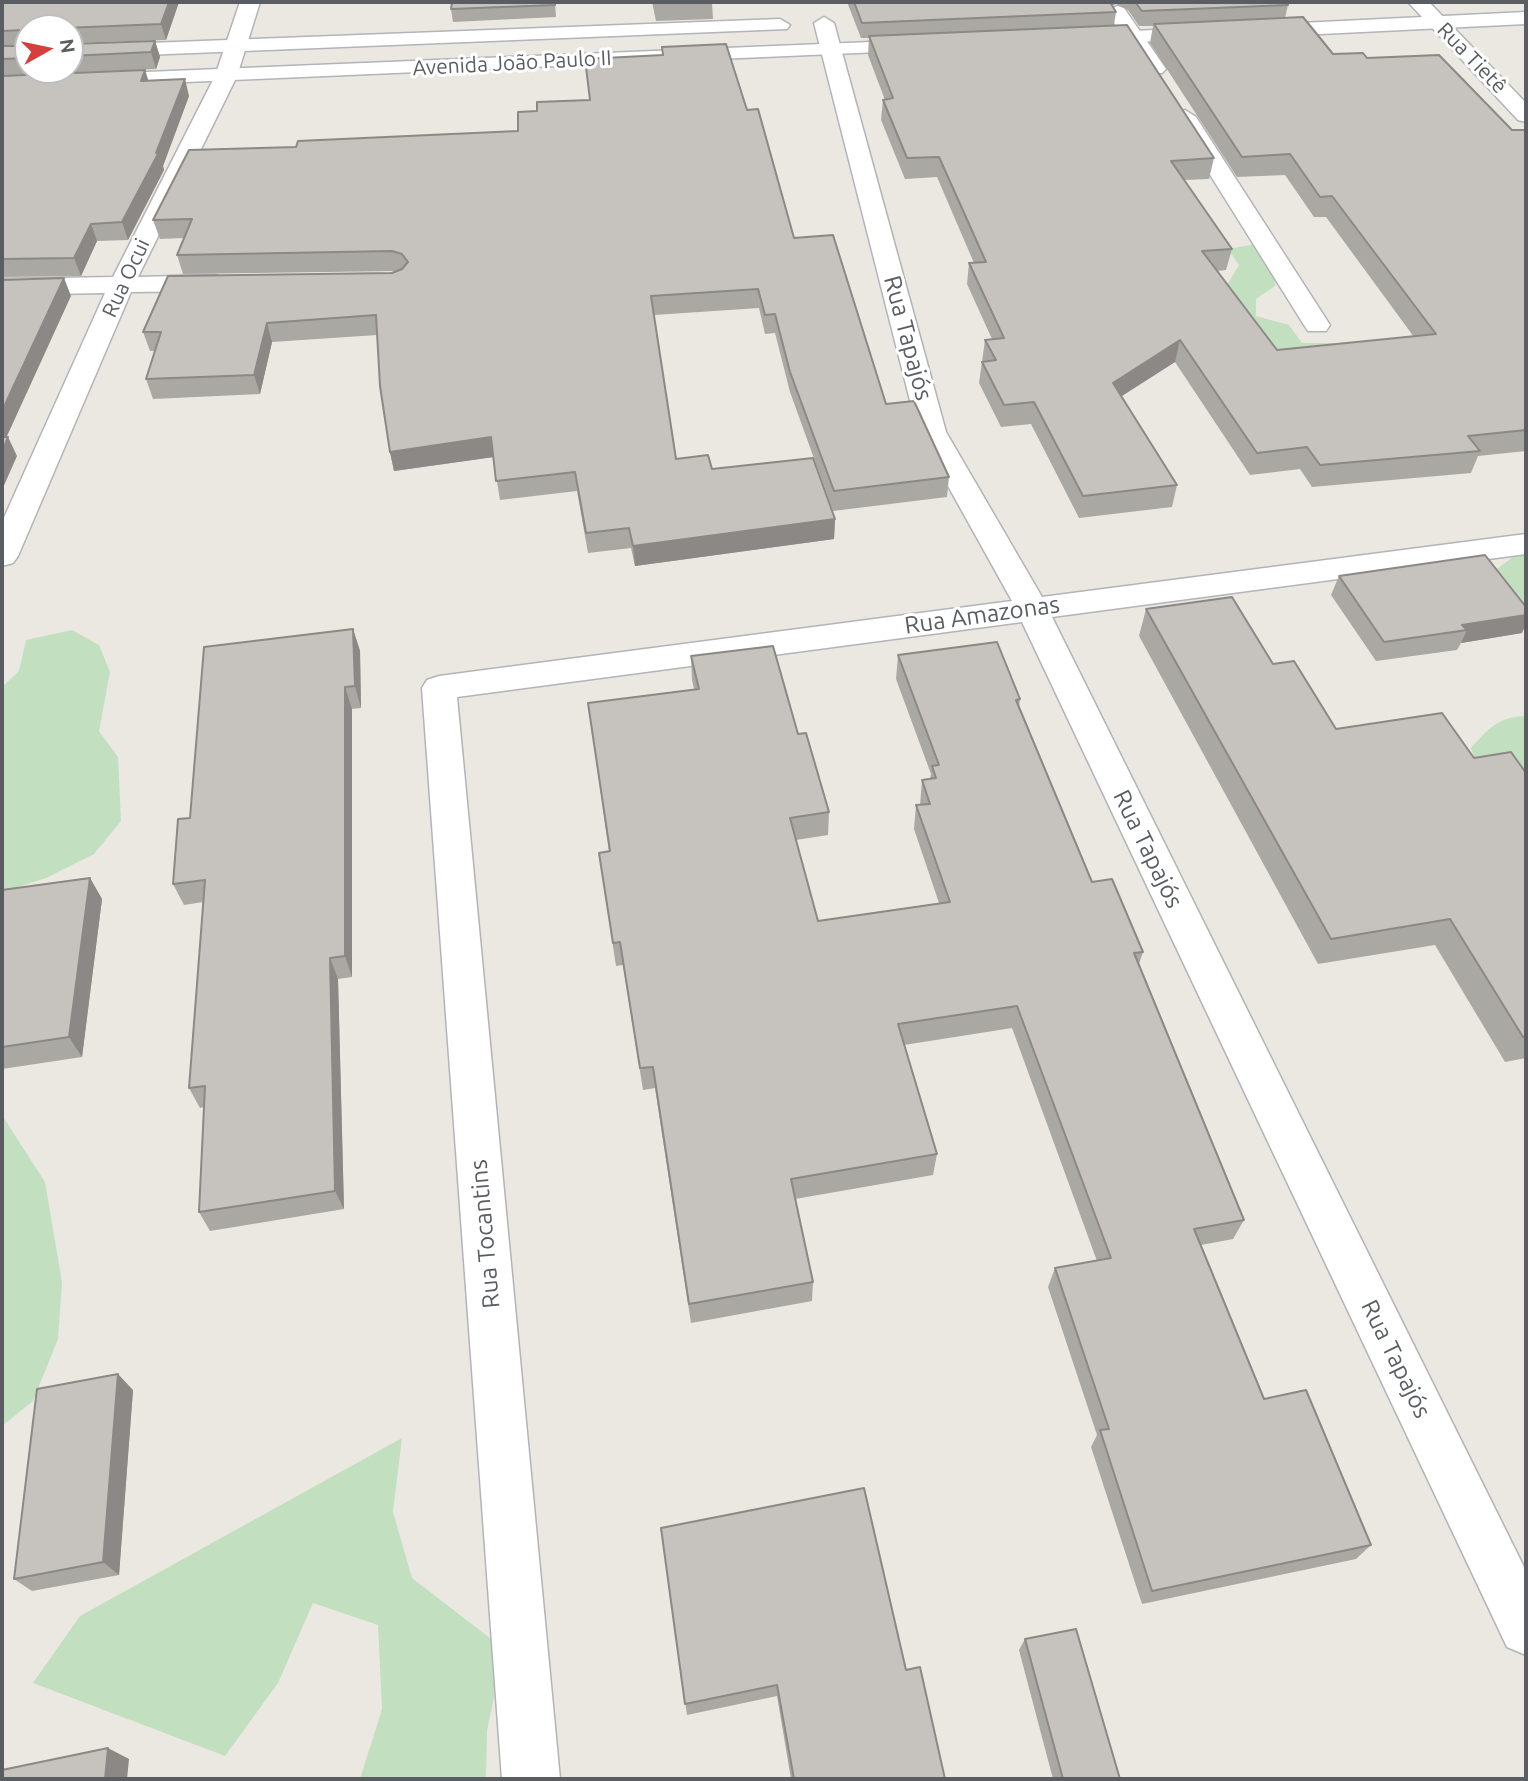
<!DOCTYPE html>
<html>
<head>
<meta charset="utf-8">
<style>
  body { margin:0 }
  #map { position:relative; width:1528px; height:1781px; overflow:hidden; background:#ebe8e1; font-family:Ubuntu,sans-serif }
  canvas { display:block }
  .frame { position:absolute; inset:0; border:4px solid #5a5d61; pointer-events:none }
  .north { position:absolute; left:14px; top:14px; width:70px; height:70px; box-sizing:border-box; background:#fff; border:2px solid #bdbec0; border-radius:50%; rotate:81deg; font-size:19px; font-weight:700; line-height:28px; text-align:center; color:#5a5d61 }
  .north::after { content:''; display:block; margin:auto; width:24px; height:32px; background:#d6403c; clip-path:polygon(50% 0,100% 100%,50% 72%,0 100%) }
</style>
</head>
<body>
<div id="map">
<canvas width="1528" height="1781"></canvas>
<div class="frame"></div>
<div class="north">N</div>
</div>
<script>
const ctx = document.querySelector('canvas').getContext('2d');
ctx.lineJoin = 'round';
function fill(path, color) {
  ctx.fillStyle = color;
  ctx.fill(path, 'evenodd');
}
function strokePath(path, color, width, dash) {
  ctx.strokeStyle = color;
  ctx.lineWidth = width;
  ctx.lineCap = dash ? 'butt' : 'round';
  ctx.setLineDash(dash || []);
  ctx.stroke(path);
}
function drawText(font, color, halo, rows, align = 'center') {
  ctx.font = font + ' Ubuntu,sans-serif';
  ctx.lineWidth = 6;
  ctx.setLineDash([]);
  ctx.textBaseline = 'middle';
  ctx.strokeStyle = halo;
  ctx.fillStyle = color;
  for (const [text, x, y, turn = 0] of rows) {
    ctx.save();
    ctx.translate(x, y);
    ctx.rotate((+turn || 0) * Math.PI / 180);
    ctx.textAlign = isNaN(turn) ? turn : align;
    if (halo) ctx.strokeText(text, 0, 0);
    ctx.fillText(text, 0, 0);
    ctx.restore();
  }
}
fill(new Path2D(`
  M1256 244 1277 268 1275 286 1256 299V316L1289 325 1302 343H1338L1363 361 1306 394 1219 298 1239 265 1228 249Z
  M1526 555V610L1490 574 1513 557Z
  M72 630 99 645 110 672 99 731 118 757 121 821 94 854 46 878 2 892V687L19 671 26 640Z
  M1526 716V782L1477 765 1471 748C1489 728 1498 717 1526 716Z
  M2 1115 45 1182 62 1282 58 1339 33 1401 2 1426Z
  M402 1438 393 1512 412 1578 504 1649 487 1731 486 1779H360L382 1709 378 1625 313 1603 278 1683 225 1756 33 1683 80 1616Z`), '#c2e0c0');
const street = new Path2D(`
  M240 2H260L237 76 138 277 215 275 224 278 228 283 224 288 215 291 131 292 18 556 13 563 2 566V522L105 293 2 295V279L113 277 215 76Z
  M1408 2H1429L1526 103V122L1518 120Z
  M1117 6 1124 8 1166 69 1162 73H1148L1144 69 1107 12Z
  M824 17 834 23 946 432 1042 597 1526 534V554L1052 617 1526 1571V1655L1507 1647 1022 622 457 697 560 1779H502L422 688 427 680 439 676 1012 601 918 432 814 23Z
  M1185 110 1196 117 1330 325 1326 331H1308L1304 325 1174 117Z`);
const secondary = new Path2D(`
  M1526 12V24L1259 37 1249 31 1259 25Z
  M780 19 790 25 787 29 70 58V46Z
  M1203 28 1213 34 1210 38 1084 45 1074 39 1084 33Z
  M919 40 929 46 926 50 2 90V78Z`);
strokePath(street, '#b2b4b8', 3);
strokePath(secondary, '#b1b4b8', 3);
fill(street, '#fff');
fill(secondary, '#fff');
fill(new Path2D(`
  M2 2H179L166 40 70 43V28H28V70H70V44L155 41 160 57 156 69 58 73 145 70 148 80 189 96 163 166 164 170 128 240 97 241 81 276 2 277Z
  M555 2 556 17 453 22 451 9Z
  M652 2H712L713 19 656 21Z
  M847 2H1285L1288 5 1285 18 1333 54 1367 58 1512 130H1526V451L1478 456 1471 473 1312 487 1300 469 1250 475 1175 362 1121 396 1177 485 1172 507 1079 518 1031 424 1001 427 979 383 985 340 992 339 967 284 969 263H974L937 177 905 179 881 120 883 100H885L868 55 869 38H861ZM1116 4 1128 10 1139 26H1153L1150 43 1237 177 1285 175 1314 217H1326L1414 337 1277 350 1217 271 1226 270 1232 249 1184 180 1209 179 1214 158 1114 25 1116 12 1112 6Z
  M662 47 747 110 794 238 886 404 949 477 947 497 833 511 790 392 775 333 765 334 759 308 654 315 676 459 712 469 835 519 834 539 635 566 631 548 588 553 577 491 500 500 493 457 394 471 390 452 377 335 272 342 260 394 153 399 146 379 155 351H150L143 332 397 271 183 274 177 255 184 238 160 239 153 220 296 147 518 131 537 111 589 100 662 55Z
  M1339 576 1522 633 1461 643 1457 650 1376 661 1331 595Z
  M1146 609 1273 664 1336 729 1474 758 1526 773V1058L1505 1062 1435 945 1318 964 1139 636Z
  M353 629 360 651 361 708 352 709V977L338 979 344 1209 210 1231 199 1212 204 1107 200 1108 189 1088 203 902 184 905 173 884 190 818Z
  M898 655 1020 699 1019 707 1092 882 1143 952 1139 964 1244 1220 1233 1239 1201 1245 1264 1399 1371 1545 1356 1559 1142 1604 1091 1447 1097 1435 1048 1287 1055 1268 1097 1261 1012 1028 904 1045 937 1154 933 1175 795 1199 813 1282 812 1301 691 1323 655 1088 643 1090 623 965 616 966 599 853 609 851 588 703 694 689 692 680 691 656 798 734 829 812 828 835 796 840 818 921 939 903 914 829 916 805H920L922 780 930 779 931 774 896 679Z
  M90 878 102 899 82 1057 2 1069V890Z
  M133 1390 119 1575 32 1591 14 1579Z
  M661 1528 906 1670 945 1779H791L777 1696 687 1715Z
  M1025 1639 1120 1779H1053L1019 1650Z`), '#aaa8a3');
fill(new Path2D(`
  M169 2H179L166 40 161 24Z
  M155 41 160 57 156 69 151 52Z
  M145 70 150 86 141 81Z
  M185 79 189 96 163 166 164 170 128 240 122 222 156 153Z
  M91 224 97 241 81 276 74 258Z
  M64 278 71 296 2 447V411Z
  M267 323 272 342 260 394 254 375Z
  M1180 340 1175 362 1108 405 1113 383Z
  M8 437 17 456 2 490V452Z
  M491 437 494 457 394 471 390 452Z
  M835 519 834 539 635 566 633 546Z
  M1526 615V624L1522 633 1461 643 1467 630 1462 625Z
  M353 629 360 651 361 708 355 686Z
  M345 687 352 709V977L345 956Z
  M90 878 102 899 82 1057 69 1037Z
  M330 958 338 979 344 1209 335 1191Z
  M118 1374 133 1390 119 1575 103 1562Z
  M108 1748 129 1759 127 1779H105Z`), '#8b8885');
const building = new Path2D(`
  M2 2H169L161 24 64 28H28V58L2 59V46H24V30L2 31Z
  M452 2H555V5L451 9Z
  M854 2H1110L1116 12 862 23Z
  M1135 2H1285L1288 5 1142 11Z
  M1303 17 1333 54 1363 53 1367 58 1439 55 1512 130H1526V430L1468 436 1480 451 1320 465 1307 447 1257 453 1180 340 1113 383 1177 485 1083 496 1034 402 1004 405 982 362 996 360 985 340 1004 338 969 263 986 262 939 157 907 158 883 100 893 98 869 36 1127 25 1214 158 1171 161 1232 249 1202 251 1277 350 1436 334 1332 196 1320 197 1290 154 1242 157 1154 24Z
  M155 41 151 52 70 56V44Z
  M726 44 747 110 758 109 794 238 833 235 886 404 914 401 949 477 834 491 790 372 775 314 765 315 758 289 651 296 676 459 708 455 712 469 813 458 835 519 633 546 629 528 586 533 575 472 496 481 491 437 390 452 380 386 376 315 267 323 254 375 146 379 161 332H143L168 276 392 273 402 269 408 262 402 254 392 251 177 255 192 219 153 220 189 150 296 147 298 141 518 131V112L537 111V102L590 100 585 59 663 55 662 47Z
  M145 70 141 81 185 79 156 153 159 152 122 222 91 224 74 258 2 259V76Z
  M64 278 2 411V280Z
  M2 437H8L2 452Z
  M1485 555 1526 607V615L1462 625 1467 630 1384 642 1339 576Z
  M1232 597 1273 664 1294 661 1336 729 1442 713 1474 758 1511 752 1526 773V1036L1523 1037 1450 919 1331 939 1146 609Z
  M353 629 355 686 345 687V956L330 958 335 1191 199 1212 205 1086 189 1088 205 880 173 884 178 819 190 818 204 647Z
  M997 642 1020 699 1016 700 1092 882 1112 879 1143 952 1134 953 1244 1220 1194 1229 1264 1399 1306 1390 1371 1545 1152 1591 1100 1430 1109 1429 1055 1268 1111 1258 1017 1006 898 1024 937 1154 791 1179 813 1282 689 1304 653 1067 640 1068 620 942 613 943 599 853 610 851 588 703 699 689 691 656 773 646 798 734 806 733 829 812 790 818 818 921 950 902 916 805 930 804 922 780 936 778 932 766 939 765 898 655Z
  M90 878 69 1037 2 1047V890Z
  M118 1374 103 1562 14 1579 37 1389Z
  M864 1488 906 1670 920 1667 945 1779H794L777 1685 685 1704 661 1528Z
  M1076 1629 1120 1779H1063L1025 1639Z
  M108 1748 105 1779H2V1770Z`);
fill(building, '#c6c3be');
strokePath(building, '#8b8885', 2);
drawText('21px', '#5a5d61', '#fff', [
  ["Rua Tietê",1472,58,46],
  ["Avenida João Paulo II",512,63,-3],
  ["Rua Ocui",126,278,-65]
]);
drawText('24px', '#5a5d61', '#fff', [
  ["Rua Tapajós",908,338,75],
  ["Rua Amazonas",982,615,-8],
  ["Rua Tapajós",1148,849,64],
  ["Rua Tocantins",485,1234,-95],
  ["Rua Tapajós",1396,1359,64]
]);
</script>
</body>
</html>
